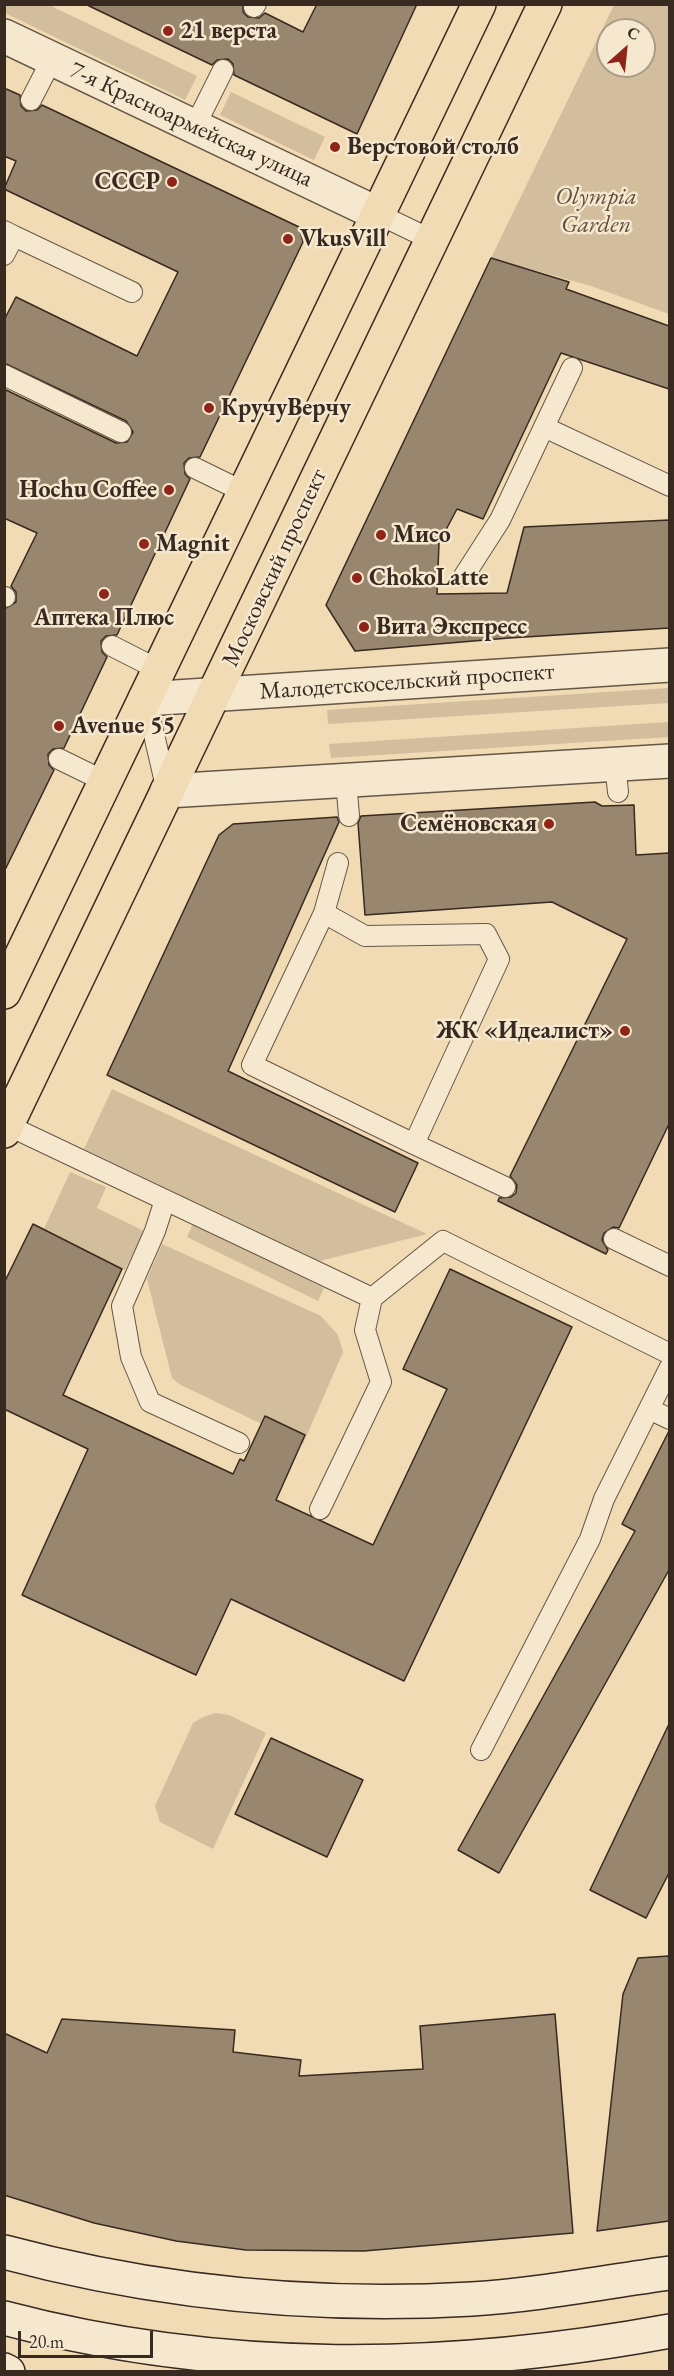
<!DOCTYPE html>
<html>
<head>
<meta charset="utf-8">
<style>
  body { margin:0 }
  #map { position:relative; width:674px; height:2376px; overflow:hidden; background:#f1dbb5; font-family:"EB Garamond",serif }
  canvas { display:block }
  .frame { position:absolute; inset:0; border:6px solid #382921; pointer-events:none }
  .north { position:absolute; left:596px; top:18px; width:60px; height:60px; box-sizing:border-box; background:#f6e8cf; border:2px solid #aa9c89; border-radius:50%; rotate:27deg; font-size:16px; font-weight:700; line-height:24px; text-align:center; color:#382921 }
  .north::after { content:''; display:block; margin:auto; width:21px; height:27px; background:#8f2418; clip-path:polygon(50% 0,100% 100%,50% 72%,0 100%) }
  .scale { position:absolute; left:18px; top:2331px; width:135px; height:27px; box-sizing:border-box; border:3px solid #382921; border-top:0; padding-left:8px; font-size:18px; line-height:21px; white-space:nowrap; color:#382921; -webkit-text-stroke:4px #f6e8cf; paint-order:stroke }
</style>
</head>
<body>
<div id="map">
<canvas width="674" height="2376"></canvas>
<div class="frame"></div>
<div class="north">С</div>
<div class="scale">20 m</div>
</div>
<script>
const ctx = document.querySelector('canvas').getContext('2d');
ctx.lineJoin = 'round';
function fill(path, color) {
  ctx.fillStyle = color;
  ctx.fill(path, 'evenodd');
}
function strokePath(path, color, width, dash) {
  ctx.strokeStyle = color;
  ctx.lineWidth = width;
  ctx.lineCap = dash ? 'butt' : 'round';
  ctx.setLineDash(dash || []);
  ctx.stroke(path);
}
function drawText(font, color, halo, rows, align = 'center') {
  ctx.font = font + ' "EB Garamond",serif';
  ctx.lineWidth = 5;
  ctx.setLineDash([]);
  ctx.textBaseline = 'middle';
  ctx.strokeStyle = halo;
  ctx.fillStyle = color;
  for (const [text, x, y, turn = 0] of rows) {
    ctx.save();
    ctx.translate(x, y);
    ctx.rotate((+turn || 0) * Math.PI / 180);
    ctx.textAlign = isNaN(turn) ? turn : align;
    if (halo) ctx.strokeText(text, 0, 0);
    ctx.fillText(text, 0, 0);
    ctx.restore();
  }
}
fill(new Path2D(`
  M4 5H49L197 76 185 100 5 13Z
  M614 5H669V314L591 286 491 258ZM608 30H644V66H608Z
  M231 92 325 137 314 160 220 115Z
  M669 688V703L328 724 327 710Z
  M669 722V737L331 758 329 744Z
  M112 1089 427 1234 320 1261 84 1149Z
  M70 1172 106 1187 97 1208 144 1231 125 1270 43 1231Z
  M193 1224 324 1288 318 1301 187 1237Z
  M162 1244 321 1316 338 1335 343 1352 303 1444 179 1384 172 1378 147 1279Z
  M216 1713 229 1715 266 1733 213 1849 160 1822 155 1806 193 1723 203 1717Z`), '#d2bd9c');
const building = new Path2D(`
  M85 4H243V12L248 17 259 18 265 13 303 32 317 4H417L357 134 234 75 233 64 228 59 217 60 212 65Z
  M4 88 20 95 21 106 26 111 37 110 42 105 299 227 303 242 200 457 189 458 184 463 185 474 190 479 117 635 106 636 101 641 102 652 107 657 64 748 53 749 48 754 49 765 54 770 4 872V609L16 602V592L11 586 37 533 4 518V389L116 443 127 442 133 432 126 421 4 363V320L16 297 137 356 178 272 4 189 16 161 4 156Z
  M491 258 569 282 566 289 669 326V389L561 353 483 519 457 509 439 543 437 594 507 593 524 527 669 520V628L509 638 355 651 326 605Z
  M595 802 602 806 634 805 636 855 669 853V1124L619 1228 613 1227 604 1233 602 1240 608 1250 606 1254 498 1201 499 1198 511 1197 516 1193 517 1185 510 1176 627 939 552 902 365 915 358 823 361 816Z
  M337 817 339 822 228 1071 418 1163 395 1212 107 1075 219 835 233 824Z
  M33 1224 122 1269 63 1395 233 1474 240 1459 244 1461 265 1416 305 1435 276 1500 373 1545 447 1389 403 1369 450 1269 572 1327 404 1681 231 1599 196 1675 22 1595 88 1449 4 1409V1283Z
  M669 1431V1570L499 1873 458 1850 635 1531 622 1524Z
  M669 1724V1873L646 1918 590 1890Z
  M271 1738 363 1780 327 1857 235 1814Z
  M669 1956V2221L597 2231 623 1994 638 1958Z
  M555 2014 573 2233 364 2251 246 2250 176 2241 94 2223 4 2195V2033L47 2053 62 2019 235 2030 233 2052 301 2060 299 2076 423 2069 420 2026Z`);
fill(building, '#98866e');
strokePath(building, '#382921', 1.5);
const service = new Path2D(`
  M254 7 256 4
  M31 100 52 59
  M195 126 223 70
  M378 214 432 240
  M4 231 14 236 4 255
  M14 236 132 292
  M4 375 121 432
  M544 427 572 368
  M195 468 244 492
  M464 576 500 520 544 427 670 486
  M4 597H5
  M112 646 159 670
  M146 700 167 791
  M59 759 106 782
  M615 764 618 792
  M346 780 349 816
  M324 913 365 936 486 934 499 959 414 1144 252 1065 324 913 338 863
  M7 1125 372 1298 365 1330 381 1382 320 1509
  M414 1144 505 1187
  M165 1200 155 1231 122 1306 131 1357 150 1402 239 1443
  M614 1239 670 1266
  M372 1298 443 1241 670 1354
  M649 1409 670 1419
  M481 1750 590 1539 604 1499 670 1367`);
const minor = new Path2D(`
  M145 699 670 665
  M167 791 670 761`);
const tertiary = new Path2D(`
  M4 36 378 214`);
const secondary = new Path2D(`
  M4 2252C157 2293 314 2308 472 2299 538 2295 604 2282 670 2273
  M4 2318C224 2376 447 2372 670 2331
  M4 2370 8 2372`);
const primary = new Path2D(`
  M4 992 479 4
  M4 1131 545 4`);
strokePath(service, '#665646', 22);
strokePath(minor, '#665646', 36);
strokePath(tertiary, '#665646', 36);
strokePath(secondary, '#382921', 36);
strokePath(primary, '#382921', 36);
strokePath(service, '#f6e8cf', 20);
strokePath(minor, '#f6e8cf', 33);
strokePath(tertiary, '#f6e8cf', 33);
strokePath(secondary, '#f6e8cf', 33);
strokePath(primary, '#f1dbb5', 33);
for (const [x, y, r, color] of [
  [168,31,6,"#8f2418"],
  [335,147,6,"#8f2418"],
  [172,182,6,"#8f2418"],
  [288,239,6,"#8f2418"],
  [209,408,6,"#8f2418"],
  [169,490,6,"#8f2418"],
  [381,535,6,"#8f2418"],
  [144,544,6,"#8f2418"],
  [357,578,6,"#8f2418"],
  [104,594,6,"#8f2418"],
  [364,627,6,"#8f2418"],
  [59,726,6,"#8f2418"],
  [549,824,6,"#8f2418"],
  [625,1031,6,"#8f2418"]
]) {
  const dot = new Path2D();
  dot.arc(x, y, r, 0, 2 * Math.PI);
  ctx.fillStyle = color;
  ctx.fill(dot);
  strokePath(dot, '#f6e8cf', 2);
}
drawText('bold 24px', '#382921', '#f6e8cf', [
  ["21 верста",180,31],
  ["Верстовой столб",347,147],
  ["СССР",160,182,"right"],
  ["VkusVill",300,239],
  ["КручуВерчу",221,408],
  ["Hochu Coffee",157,490,"right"],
  ["Мисо",393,535],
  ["Magnit",156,544],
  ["ChokoLatte",369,578],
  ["Аптека Плюс",104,618,"center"],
  ["Вита Экспресс",376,627],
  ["Avenue 55",71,726],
  ["Семёновская",537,824,"right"],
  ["ЖК «Идеалист»",613,1031,"right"]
], 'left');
drawText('24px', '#382921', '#f6e8cf', [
  ["7-я Красноармейская улица",191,125,25],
  ["Московский проспект",275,568,-65],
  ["Малодетскосельский проспект",407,682,-4]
]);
drawText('italic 24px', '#5e4e40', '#f6e8cf', [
  ["Olympia",596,197],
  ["Garden",596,225]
]);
</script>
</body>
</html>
